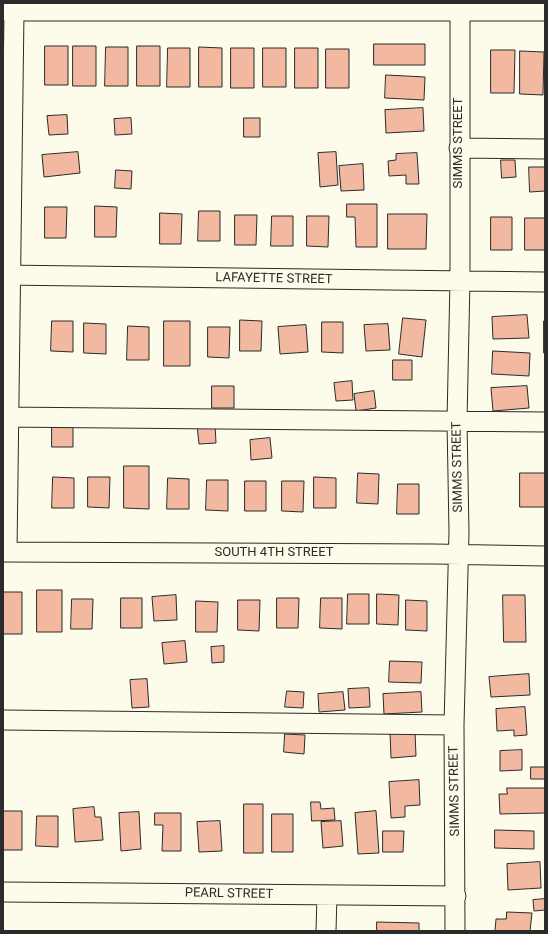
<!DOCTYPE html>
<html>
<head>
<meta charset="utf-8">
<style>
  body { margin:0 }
  #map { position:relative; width:548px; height:934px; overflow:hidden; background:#fdfbea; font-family:Roboto,sans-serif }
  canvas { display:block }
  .frame { position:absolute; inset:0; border:4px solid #2b2b2b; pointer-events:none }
</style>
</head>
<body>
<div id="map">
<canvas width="548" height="934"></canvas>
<div class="frame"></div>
</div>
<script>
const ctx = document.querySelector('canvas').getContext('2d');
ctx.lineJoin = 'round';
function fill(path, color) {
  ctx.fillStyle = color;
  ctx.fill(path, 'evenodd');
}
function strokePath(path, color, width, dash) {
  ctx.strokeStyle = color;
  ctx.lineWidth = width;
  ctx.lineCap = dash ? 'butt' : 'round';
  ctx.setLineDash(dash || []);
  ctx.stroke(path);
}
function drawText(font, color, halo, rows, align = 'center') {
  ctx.font = font + ' Roboto,sans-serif';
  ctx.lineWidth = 3;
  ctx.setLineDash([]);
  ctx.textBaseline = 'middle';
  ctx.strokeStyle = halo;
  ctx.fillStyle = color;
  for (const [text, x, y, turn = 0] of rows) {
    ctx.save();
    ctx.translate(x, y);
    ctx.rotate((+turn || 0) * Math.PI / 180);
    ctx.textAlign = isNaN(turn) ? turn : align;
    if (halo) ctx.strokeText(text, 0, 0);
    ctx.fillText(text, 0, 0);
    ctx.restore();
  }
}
const building = new Path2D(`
  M374 44H425V65H374Z
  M45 46H68V85H45Z
  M73 46H96V86H73Z
  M137 46H160V86H137Z
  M106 47H128V86H105Z
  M199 47 222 48V87H199Z
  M168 48H190V87H167Z
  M231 48H254V88H231Z
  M263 48H286V87H263Z
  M295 48H318V88H295Z
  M326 49H349V88H326Z
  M491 50H515L514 93H491Z
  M520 51 544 52 543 95 520 94Z
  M386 75 425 77 424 100 385 98Z
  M423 108 424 131 386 133 385 110Z
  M67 115 68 134 49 135 47 116Z
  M131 118 132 134 115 135 114 119Z
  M244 118H260V137H244Z
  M78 152 80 173 44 177 42 155Z
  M336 152 338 185 320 187 318 153Z
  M417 153 419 184H406V175L389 176 388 161 396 160V154Z
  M501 160H515L516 177 502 178Z
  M363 164 364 190 341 191 339 166Z
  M529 167H545V191L530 192Z
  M116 170 132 171 131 189 115 188Z
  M347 204H377V247H356L355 217H347Z
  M95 206 117 207 116 237H95Z
  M45 207H67L66 238H45Z
  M199 211H220V241H198Z
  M160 213 182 214 181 244H160Z
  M388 214H427L426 249H388Z
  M235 215H257L256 245H235Z
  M272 216H293V246H271Z
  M307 216H329L328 247 307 246Z
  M491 217H512V250H491Z
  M525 218H545V250H525Z
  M527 315 529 338 493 339 492 317Z
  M403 318 426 320 422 357 399 354Z
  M240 320 262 321 261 351H240Z
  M52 321H73V352L51 351Z
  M164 321H190V366H164Z
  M544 321H545V353H544Z
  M322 322H343V353L322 352Z
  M84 323 106 324V354L84 353Z
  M388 324 390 350 366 351 364 325Z
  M306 325 308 352 280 354 278 327Z
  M128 326 149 327V360H127Z
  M208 327H230L229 358 208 357Z
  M493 351 530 353 529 376 492 374Z
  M393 360H412V380H393Z
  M352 381 353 400 336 401 334 383Z
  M212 386H234V408H212Z
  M527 386 529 408 493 411 491 388Z
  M374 391 376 408 356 411 354 394Z
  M52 424 73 425V447H52Z
  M215 424 216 443 199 444 197 425Z
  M270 438 272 458 251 460 250 440Z
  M124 466H149V509L124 508Z
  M358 473 379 474 378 504 357 503Z
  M520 473H545V507H520Z
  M53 477 74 478V508H52Z
  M88 477H110L109 508 88 507Z
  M314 477 336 478V508H314Z
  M168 478 189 479V509H167Z
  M207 480H228V511L206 510Z
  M245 481H266V511H245Z
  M282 481H304L303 512 282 511Z
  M398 484H419V514H397Z
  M37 590H62V632H37Z
  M3 592H22V634H3Z
  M348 594H369V624H347Z
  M377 594 399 595 398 625 377 624Z
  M176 595 177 620 154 621 152 597Z
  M503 595H525L526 642H504Z
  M121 598H142V628H121Z
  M277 598H299L298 628H277Z
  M321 598H342V629L320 628Z
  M72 599H93L92 629H71Z
  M238 600H260L259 631 238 630Z
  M406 600 427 601V631L406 630Z
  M196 601 218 602 217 632H196Z
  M185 641 187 662 164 664 162 643Z
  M224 646V662L212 663 211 647Z
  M390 661 422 662 421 683 389 682Z
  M529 674 530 695 491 697 489 677Z
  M147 679 149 707 132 708 130 680Z
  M369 688 370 707 349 708 348 689Z
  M287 691 304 692 303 708 285 707Z
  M343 692 345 710 319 712 318 694Z
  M421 692 422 712 384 714 383 694Z
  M525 707 527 735 514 736V730L497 731 496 709Z
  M415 731 416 756 391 758 390 732Z
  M285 734 305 735 304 754 284 752Z
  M522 750V770L500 771V751Z
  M531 767H545V779H531Z
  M419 780 420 805 405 806V817L391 818 389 782Z
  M507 788H545V813L500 814 499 794H507Z
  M311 802H320L321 809 334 808 335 820 312 821Z
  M244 804H263V853H244Z
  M94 807 95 817H101L103 840 75 842 73 809Z
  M3 811H22V850H3Z
  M376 811 379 853 358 854 355 813Z
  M139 812 141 849 121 851 119 813Z
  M155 813H181V851H162L163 825H155Z
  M272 814H293V852H272Z
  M37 816H58V847L36 846Z
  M220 821 222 851 199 852 197 822Z
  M341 821 343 846 323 848 321 822Z
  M495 830 534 831V849L495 848Z
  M383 831H404L403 852H383Z
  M540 862 541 888 508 890 507 864Z
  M545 899V910L534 911 533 900Z
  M507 912 532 913 530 931H495L496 919H506Z
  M377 922 419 923V931H377Z`);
fill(building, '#f2b8a0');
strokePath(building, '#2b2b2b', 1);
const minor = new Path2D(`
  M3 11H545
  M459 148 545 149
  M3 275 545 282
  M3 417 545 422
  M3 552 434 554 545 556
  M7 552 14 12
  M3 720 454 725
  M3 892 456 896
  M326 931 327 895
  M455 931 454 725 459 532 457 421 460 280V3`);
strokePath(minor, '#2b2b2b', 21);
strokePath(minor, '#fdfbea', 19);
drawText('13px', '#2b2b2b', '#fdfbea', [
  ["SIMMS STREET",459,143,-90],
  ["LAFAYETTE STREET",274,279,1],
  ["SIMMS STREET",458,467,-91],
  ["SOUTH 4TH STREET",274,553],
  ["SIMMS STREET",455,791,-91],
  ["PEARL STREET",229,894,1]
]);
</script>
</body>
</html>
